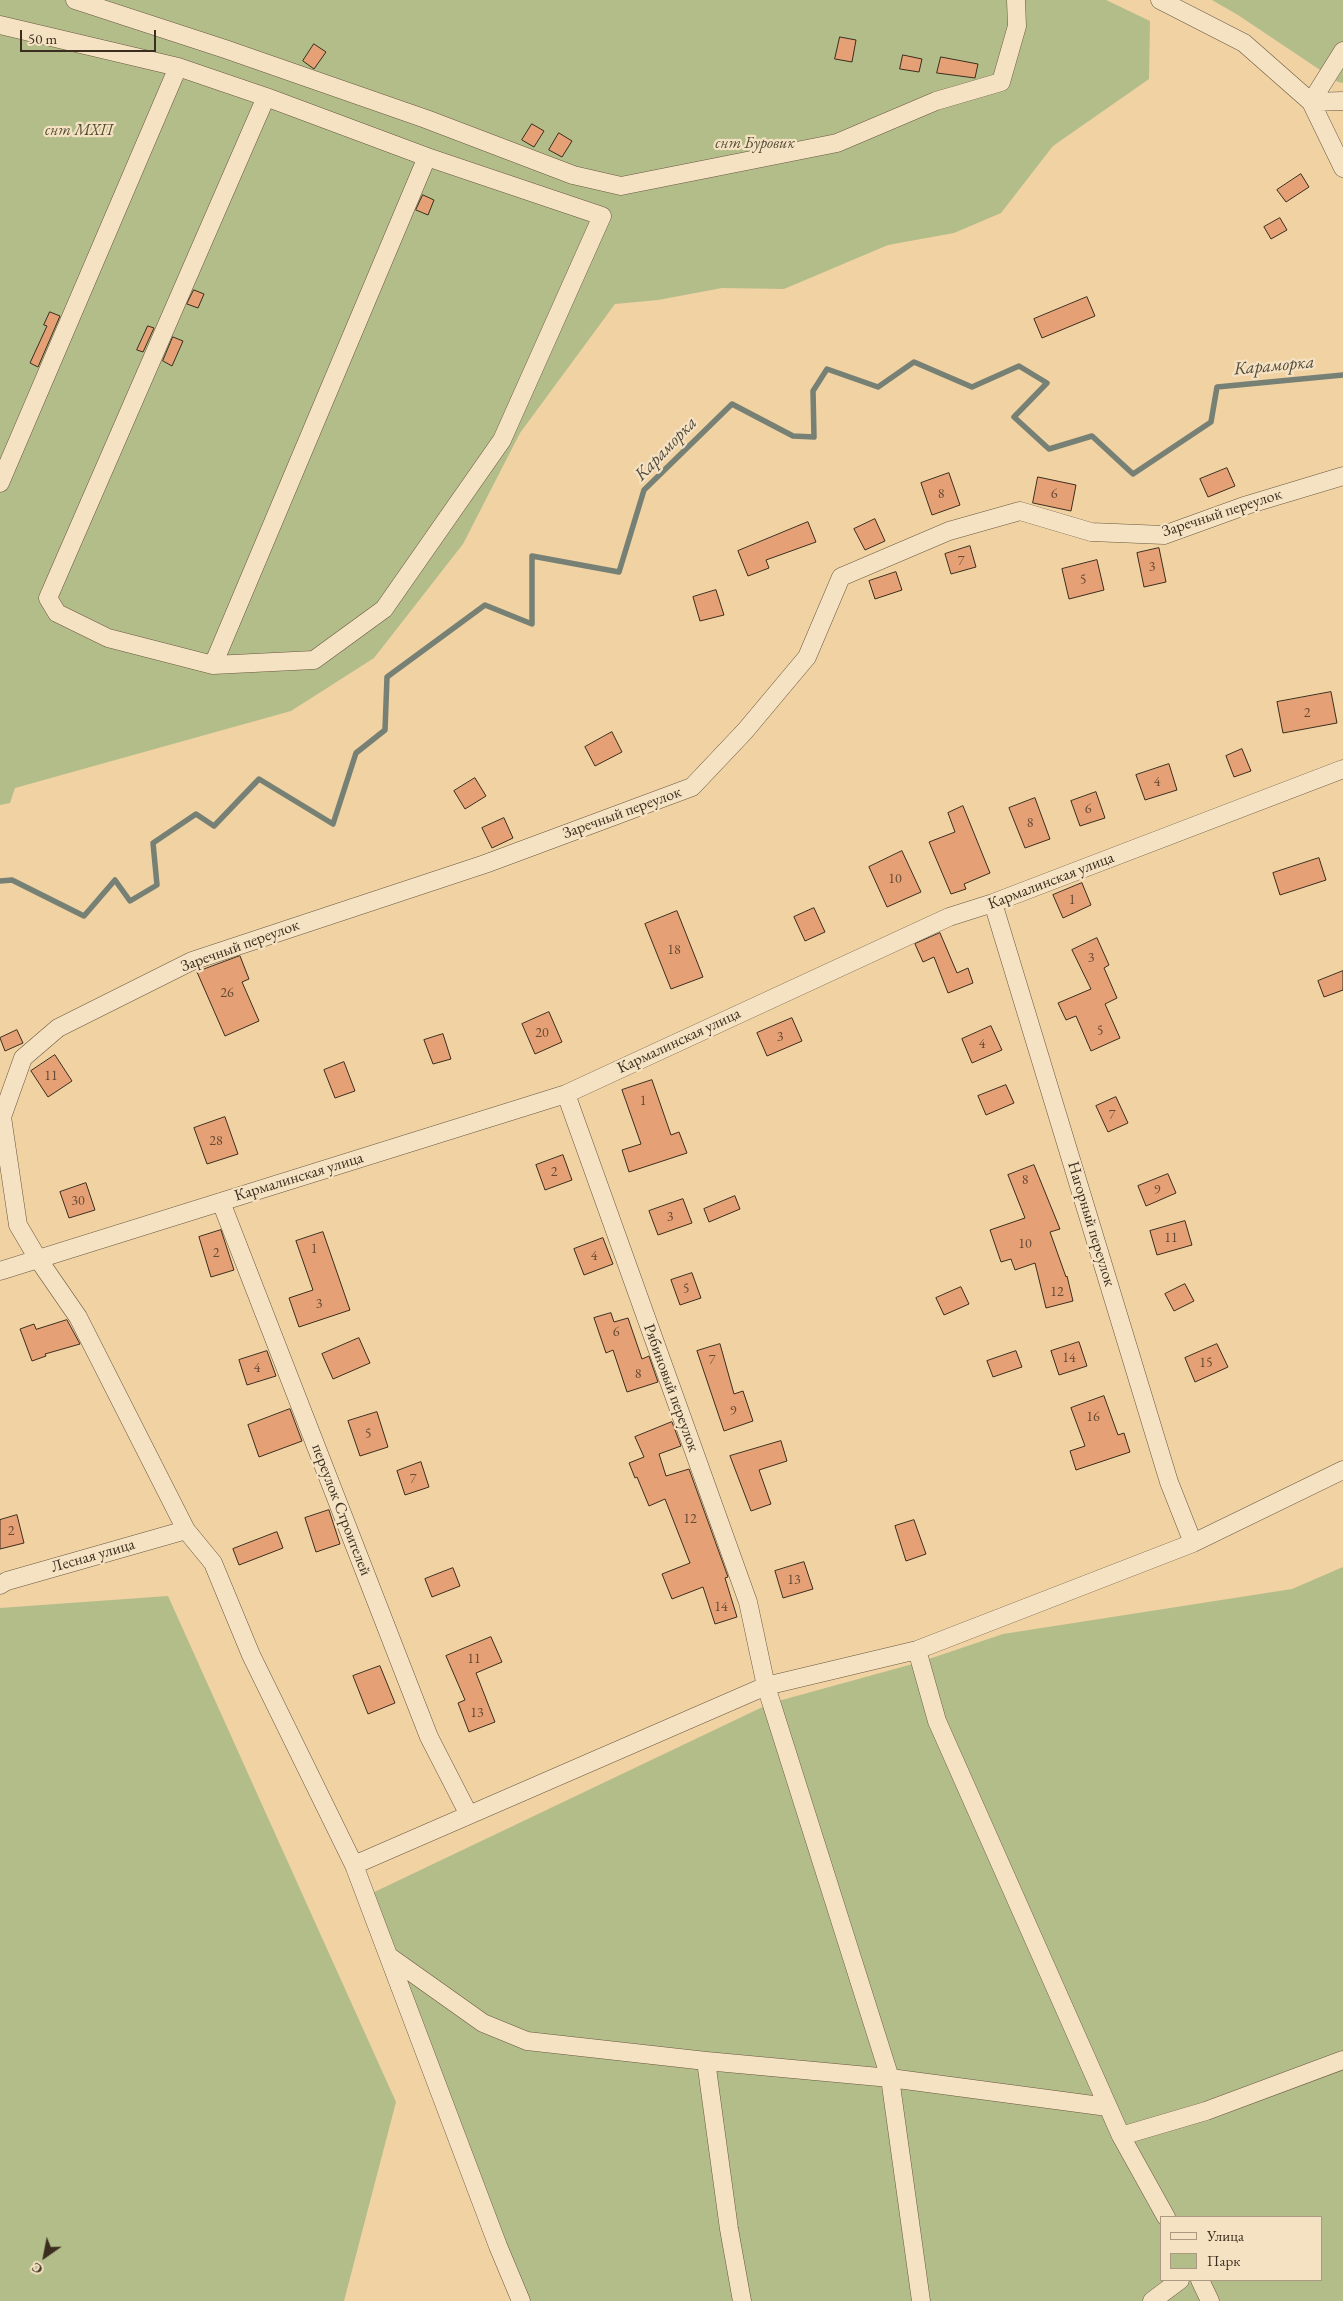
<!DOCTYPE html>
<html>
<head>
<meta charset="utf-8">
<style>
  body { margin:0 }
  #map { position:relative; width:1343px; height:2301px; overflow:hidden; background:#f0d2a3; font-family:"EB Garamond",serif }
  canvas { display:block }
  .legend { position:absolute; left:1160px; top:2216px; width:162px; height:65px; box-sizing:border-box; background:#f5e2c3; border:1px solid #ab9a81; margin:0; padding:6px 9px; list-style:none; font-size:15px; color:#3b2e1e }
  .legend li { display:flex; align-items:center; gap:10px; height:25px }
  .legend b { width:25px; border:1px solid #ab9a81 }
  .north { position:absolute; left:20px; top:2231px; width:50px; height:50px; -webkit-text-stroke:4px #f5e2c3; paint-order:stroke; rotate:213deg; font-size:14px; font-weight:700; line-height:20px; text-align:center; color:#3b2e1e }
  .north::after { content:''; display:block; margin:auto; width:18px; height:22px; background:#3b2e1e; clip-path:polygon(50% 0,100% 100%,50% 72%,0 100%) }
  .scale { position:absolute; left:20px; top:30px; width:136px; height:22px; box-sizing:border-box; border:2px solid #3b2e1e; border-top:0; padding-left:6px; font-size:15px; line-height:18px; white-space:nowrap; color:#3b2e1e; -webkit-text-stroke:4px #f5e2c3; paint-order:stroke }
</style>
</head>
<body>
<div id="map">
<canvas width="1343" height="2301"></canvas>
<ul class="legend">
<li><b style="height:6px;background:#f5e2c3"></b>Улица</li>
<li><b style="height:14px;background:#b3bd8a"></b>Парк</li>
</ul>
<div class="north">С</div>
<div class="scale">50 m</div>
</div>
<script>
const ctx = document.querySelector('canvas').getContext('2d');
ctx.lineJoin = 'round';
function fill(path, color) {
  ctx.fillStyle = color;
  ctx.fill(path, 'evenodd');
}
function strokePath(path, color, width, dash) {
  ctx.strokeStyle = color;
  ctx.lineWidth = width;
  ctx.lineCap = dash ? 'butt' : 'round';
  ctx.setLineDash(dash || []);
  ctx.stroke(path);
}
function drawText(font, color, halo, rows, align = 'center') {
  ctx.font = font + ' "EB Garamond",serif';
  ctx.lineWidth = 4.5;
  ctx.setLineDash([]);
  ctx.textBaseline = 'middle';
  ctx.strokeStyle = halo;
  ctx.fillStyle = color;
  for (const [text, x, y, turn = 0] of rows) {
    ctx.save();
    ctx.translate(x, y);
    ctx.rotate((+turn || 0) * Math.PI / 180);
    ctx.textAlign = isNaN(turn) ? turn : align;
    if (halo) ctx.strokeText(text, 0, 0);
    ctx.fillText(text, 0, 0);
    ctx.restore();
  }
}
fill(new Path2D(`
  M0 0H1106L1150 21 1149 79 1053 146 1001 213 954 233 888 245 784 289 722 288 658 300 615 304 520 433 463 544 374 658 291 711 15 788 10 803 0 805Z
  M1212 0H1343V83L1338 82 1238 15Z
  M1343 1567V2301H528L366 1896 771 1703 920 1662 1003 1634 1292 1589ZM1162 2217H1322V2280H1162Z
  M168 1596 396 2102 344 2301H0V1608Z`), '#b3bd8a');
strokePath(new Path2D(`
  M0 881 12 880 84 916 115 880 130 901 157 885 153 843 196 814 214 826 259 779 333 824 356 753 385 730 387 677 485 605 532 624V556L619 572 644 490 732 404 793 436 814 437 813 391 827 369 878 387 914 362 972 387 1019 366 1047 383 1014 417 1049 449 1092 436 1133 474 1211 422 1217 387 1343 375`), '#768074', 5.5);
const building = new Path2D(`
  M840 37 856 40 852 62 835 59Z
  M314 44 326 52 314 69 303 61Z
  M903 55 922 59 919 72 900 69Z
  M941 57 978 64 975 78 937 73Z
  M532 124 544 131 534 147 522 140Z
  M559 133 572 141 562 157 549 150Z
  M1301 174 1309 187 1286 202 1277 190Z
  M423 195 434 200 428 215 416 210Z
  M1280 218 1287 230 1271 239 1264 227Z
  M194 290 204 294 198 308 187 304Z
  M1087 297 1095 316 1042 338 1034 319Z
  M50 312 60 316 38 367 30 363 47 326 44 325Z
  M148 326 154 328 143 352 137 350Z
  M173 337 183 341 172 366 163 361Z
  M1227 468 1235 486 1208 497 1200 479Z
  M949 473 960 505 932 515 921 483Z
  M1038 477 1076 485 1071 511 1033 503Z
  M875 519 885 541 865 550 854 529Z
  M808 522 816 542 766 560 769 568 748 576 738 551Z
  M970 546 976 567 951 574 945 554Z
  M1159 548 1166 582 1144 587 1137 553Z
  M1097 560 1104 590 1069 599 1062 569Z
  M896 572 902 590 875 599 869 581Z
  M716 590 724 615 700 621 693 597Z
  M1331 692 1337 723 1283 733 1277 702Z
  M612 732 622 752 595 766 585 747Z
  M1242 749 1251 771 1234 777 1226 756Z
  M1169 764 1177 790 1145 800 1136 775Z
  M475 778 486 796 465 809 454 791Z
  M1096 792 1105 818 1080 826 1071 801Z
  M1035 798 1050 839 1025 848 1009 808Z
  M963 806 990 873 964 884 966 889 951 894 929 842 955 832 948 813Z
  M504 818 513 838 492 848 482 828Z
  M902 851 921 892 887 907 869 867Z
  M1319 858 1326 880 1280 895 1273 873Z
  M1082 883 1091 905 1063 918 1053 895Z
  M814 908 825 932 805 941 794 917Z
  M677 911 703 977 671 989 645 924Z
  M940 933 957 973 968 968 973 983 948 993 934 957 923 962 915 944Z
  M1097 938 1109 965 1104 968 1117 998 1105 1004 1120 1038 1091 1051 1076 1016 1066 1020 1058 1003 1091 989 1072 950Z
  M240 956 249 979 242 982 259 1021 225 1036 197 972Z
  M1343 971V990L1324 997 1318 981Z
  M549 1012 562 1042 535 1054 522 1024Z
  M792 1018 802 1041 767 1056 757 1033Z
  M991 1026 1002 1050 972 1063 962 1039Z
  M17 1030 23 1043 5 1051 0 1038Z
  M443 1034 451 1059 433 1064 424 1040Z
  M55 1055 72 1081 48 1097 31 1071Z
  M344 1062 355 1091 335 1098 324 1070Z
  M652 1080 671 1135 679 1132 687 1153 629 1172 622 1150 641 1144 622 1090Z
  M1006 1085 1014 1103 986 1115 978 1096Z
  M1116 1097 1128 1123 1108 1132 1096 1106Z
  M225 1117 238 1154 207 1164 194 1128Z
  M563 1155 572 1180 545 1190 536 1165Z
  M1034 1165 1060 1229 1050 1232 1066 1277 1067 1276 1073 1301 1046 1308 1035 1263 1015 1270 1011 1259 1001 1262 990 1230 1025 1218 1008 1175Z
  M1168 1174 1176 1193 1146 1206 1138 1186Z
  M86 1183 95 1210 69 1218 60 1192Z
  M735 1196 740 1209 709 1222 704 1209Z
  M683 1199 692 1223 658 1235 649 1211Z
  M1185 1221 1192 1245 1157 1255 1150 1231Z
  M221 1230 234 1270 211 1277 199 1237Z
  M323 1232 350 1310 299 1327 289 1298 313 1290 296 1241Z
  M603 1238 613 1264 584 1275 574 1249Z
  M692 1273 701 1298 680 1305 671 1280Z
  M1185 1284 1194 1301 1174 1311 1165 1294Z
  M961 1287 969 1304 944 1315 936 1298Z
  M611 1313 614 1322 628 1318 642 1359 649 1356 658 1382 627 1392 613 1350 606 1353 594 1318Z
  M67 1320 80 1344 45 1354 46 1356 32 1361 20 1329 34 1324 36 1329Z
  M359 1338 370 1363 333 1379 322 1354Z
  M1079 1342 1087 1366 1059 1375 1051 1351Z
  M720 1344 734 1394 743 1391 753 1421 724 1431 697 1351Z
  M1217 1344 1228 1367 1195 1382 1185 1358Z
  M267 1351 276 1376 247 1385 239 1360Z
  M1016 1351 1022 1367 993 1377 987 1361Z
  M1104 1396 1118 1435 1124 1433 1130 1452 1076 1470 1070 1451 1085 1446 1071 1408Z
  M290 1409 302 1441 259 1457 248 1425Z
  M377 1412 388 1447 360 1456 348 1421Z
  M672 1422 681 1446 659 1454 666 1476 689 1469 728 1577 725 1578 737 1617 715 1624 703 1587 672 1599 662 1574 690 1563 665 1499 649 1506 637 1477 635 1478 629 1463 644 1457 635 1437Z
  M781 1441 787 1461 759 1470 771 1504 751 1511 730 1456Z
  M421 1462 429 1487 405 1495 397 1471Z
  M329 1510 340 1544 316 1552 305 1518Z
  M17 1515 24 1543 0 1549V1520Z
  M914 1520 926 1554 906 1561 895 1526Z
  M277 1532 283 1548 239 1565 233 1549Z
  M804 1562 813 1589 783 1598 775 1571Z
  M453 1568 460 1586 432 1597 425 1579Z
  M491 1637 502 1662 476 1673 495 1722 469 1732 458 1703 465 1700 446 1656Z
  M380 1666 395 1703 368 1714 353 1676Z`);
fill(building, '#e5a075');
strokePath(building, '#3b2e1e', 1);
const minor = new Path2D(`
  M75 0 225 49 426 119 573 175 621 186 837 143 936 101 1001 82 1017 26 1016 0
  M1160 0 1244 43 1311 102 1343 168
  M0 25 178 67 266 97 427 157 602 216 502 440 384 609 314 660 213 665
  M266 97 48 598 57 613 108 638 213 665 427 157
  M1311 102 1343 51
  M1311 102 1343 101
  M1343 476 1247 505 1164 535 1091 532 1020 511 949 531 841 577 807 657 745 731 692 787 485 864 192 961 58 1028 23 1058 2 1117 18 1225 38 1259 78 1317 186 1530 213 1563 251 1655 354 1865 766 1686 917 1650 1193 1543 1343 1470
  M0 483 178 67
  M993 903 1169 1482 1193 1543
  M566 1094 748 1602 766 1686 890 2078 921 2301
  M221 1202 429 1737 469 1815
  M0 1271 566 1094 949 917 993 903 1343 769
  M0 1585 7 1581 186 1530
  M917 1650 937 1721 1121 2136 1166 2217
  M354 1865 498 2246 521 2301
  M390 1957 483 2023 527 2041 706 2061 890 2078 1108 2107
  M706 2061 729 2229 742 2301
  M1121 2136 1206 2111 1343 2060
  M1200 2280 1210 2301
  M1152 2301 1180 2280`);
strokePath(minor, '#68573f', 19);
strokePath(minor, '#f5e2c3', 18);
drawText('14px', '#664a34', null, [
  ["8",941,494],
  ["6",1054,494],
  ["7",961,561],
  ["3",1152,567],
  ["5",1083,580],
  ["2",1307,713],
  ["4",1157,782],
  ["6",1088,809],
  ["8",1030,823],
  ["10",895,879],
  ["1",1072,900],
  ["18",674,950],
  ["3",1091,958],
  ["26",227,993],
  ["5",1100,1031],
  ["20",542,1033],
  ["3",780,1037],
  ["4",982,1044],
  ["11",51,1076],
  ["1",643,1101],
  ["7",1112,1115],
  ["28",216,1141],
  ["2",554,1172],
  ["8",1025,1180],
  ["9",1157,1190],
  ["30",78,1201],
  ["3",670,1217],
  ["11",1171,1238],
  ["10",1025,1244],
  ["1",314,1249],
  ["2",216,1253],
  ["4",594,1256],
  ["5",686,1289],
  ["12",1057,1292],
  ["3",319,1304],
  ["6",616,1332],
  ["14",1069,1358],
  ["7",712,1360],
  ["15",1206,1363],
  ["4",257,1368],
  ["8",638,1374],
  ["9",733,1411],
  ["16",1093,1417],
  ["5",368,1434],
  ["7",413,1479],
  ["12",690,1519],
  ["2",11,1531],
  ["13",794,1580],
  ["14",721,1607],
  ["11",474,1659],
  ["13",477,1713]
]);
drawText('italic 16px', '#534b34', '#f5e2c3', [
  ["снт МХП",79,131],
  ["снт Буровик",755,144]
]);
drawText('16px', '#3b2e1e', '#f5e2c3', [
  ["Заречный переулок",1222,513,-18],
  ["Заречный переулок",622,813,-20],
  ["Кармалинская улица",1051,881,-21],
  ["Заречный переулок",240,946,-20],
  ["Кармалинская улица",679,1041,-25],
  ["Кармалинская улица",299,1177,-17],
  ["Нагорный переулок",1091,1224,73],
  ["Рябиновый переулок",671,1388,70],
  ["переулок Строителей",341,1510,69],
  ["Лесная улица",93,1556,-16]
]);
drawText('italic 18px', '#4f493b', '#f5e2c3', [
  ["Караморка",1274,366,-5],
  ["Караморка",666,449,-46]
]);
</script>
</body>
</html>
